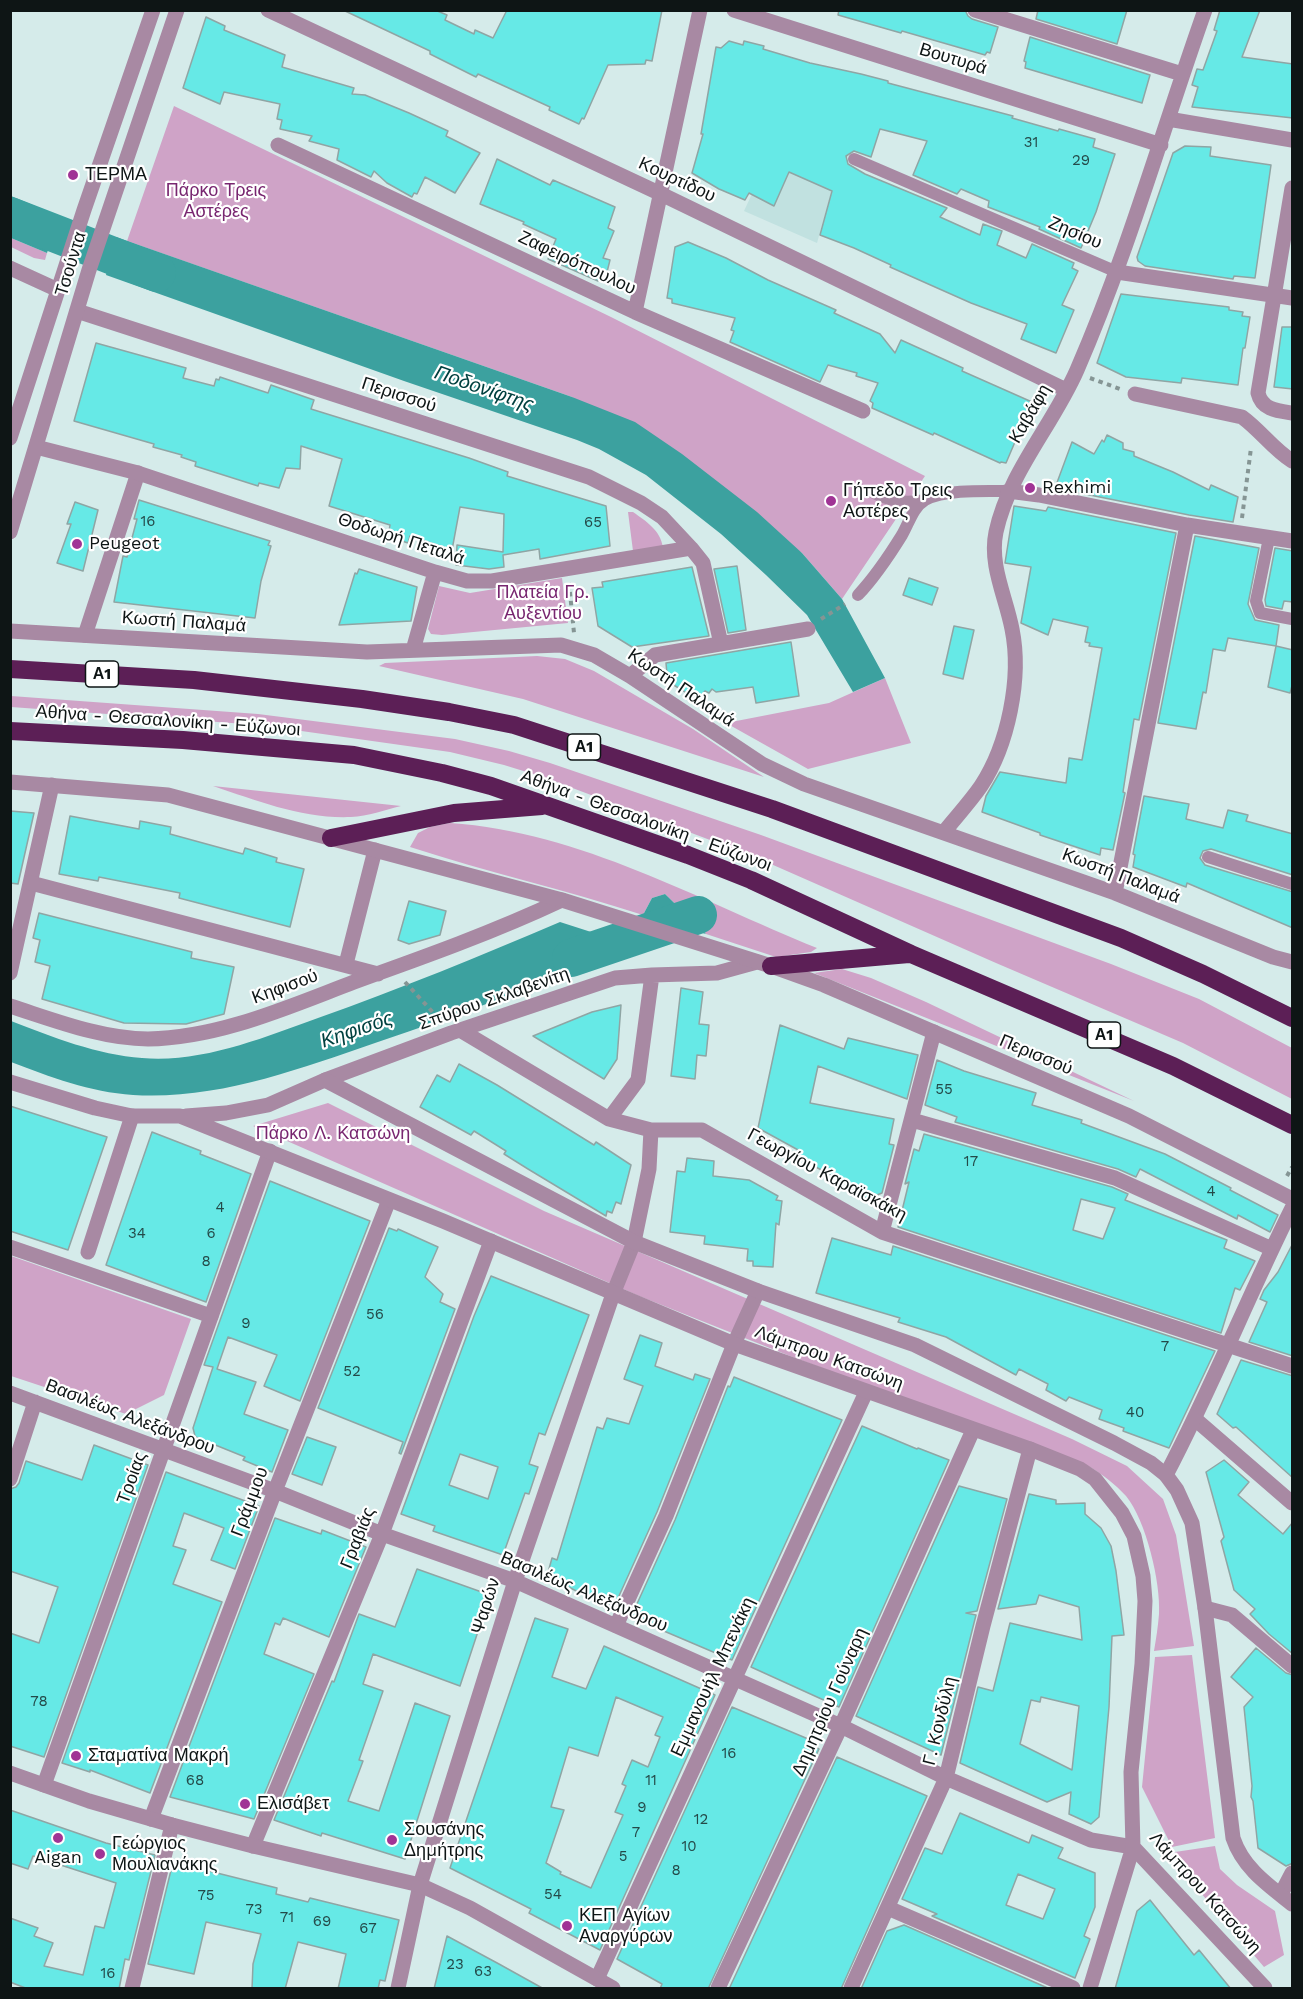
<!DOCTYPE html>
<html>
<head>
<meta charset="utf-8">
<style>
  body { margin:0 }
  #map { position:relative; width:1303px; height:1999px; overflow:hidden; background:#d5ebea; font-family:"Work Sans",sans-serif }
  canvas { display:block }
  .frame { position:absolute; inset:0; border:12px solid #0e1515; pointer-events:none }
</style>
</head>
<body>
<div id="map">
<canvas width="1303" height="1999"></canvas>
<div class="frame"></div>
</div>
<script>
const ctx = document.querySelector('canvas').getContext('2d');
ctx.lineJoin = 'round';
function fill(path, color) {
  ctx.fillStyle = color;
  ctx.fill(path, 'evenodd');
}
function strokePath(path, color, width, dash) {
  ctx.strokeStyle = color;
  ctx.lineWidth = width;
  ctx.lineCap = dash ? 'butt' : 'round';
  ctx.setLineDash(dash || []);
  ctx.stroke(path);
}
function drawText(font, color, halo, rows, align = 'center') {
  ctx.font = font + ' "Work Sans",sans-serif';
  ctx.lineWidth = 4.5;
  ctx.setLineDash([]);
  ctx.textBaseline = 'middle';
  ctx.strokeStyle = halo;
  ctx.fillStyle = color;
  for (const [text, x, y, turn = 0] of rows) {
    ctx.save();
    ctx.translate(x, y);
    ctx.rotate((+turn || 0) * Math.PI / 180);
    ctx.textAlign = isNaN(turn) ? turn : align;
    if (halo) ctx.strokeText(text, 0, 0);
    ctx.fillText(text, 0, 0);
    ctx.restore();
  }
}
fill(new Path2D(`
  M784 125 849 154 831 193 817 243 744 211Z`), '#c1e1e0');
fill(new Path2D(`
  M174 106 611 317 925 476 842 599 802 553 572 397 127 241Z
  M11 238 47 253 45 260 34 258 11 247Z
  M628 512H633C647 522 660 530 663 547L633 551Z
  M562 578 568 623 442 635 431 634 428 629 439 586 470 593Z
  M537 656 565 659 594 671 693 729 764 777 523 699 379 666 385 663Z
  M885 678 911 743 808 769 726 723 829 703Z
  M11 696 258 714 455 739 509 751 550 763 761 835 1111 964 1199 999 1292 1048V1099L1183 1043 996 963 755 857 546 778 504 765 450 752 259 725 11 707Z
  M213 786 401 806C385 810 368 816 351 817 303 819 258 801 213 786Z
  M450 823C581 832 698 900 817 948L811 952 776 957 706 934 665 894 652 898 643 915C566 890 487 872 410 847L418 833 430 827Z
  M842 969 871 978 926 1002 1134 1101 814 973Z
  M328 1103 544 1211 1072 1439 1127 1466 1163 1499 1176 1535 1194 1646 1154 1651C1156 1639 1158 1627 1159 1614 1161 1583 1146 1520 1126 1496 1115 1484 1103 1475 1090 1467L795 1358 639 1296 253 1126Z
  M11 1256 191 1319 164 1395 126 1414 11 1376Z
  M1192 1655 1215 1838 1172 1847 1142 1787 1155 1657Z
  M1215 1846 1220 1869 1237 1885 1275 1911 1284 1955 1264 1967 1177 1865 1175 1852Z`), '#cfa3c7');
fill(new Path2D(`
  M11 196 59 216 47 253 11 238Z
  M116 237 572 397 635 422 682 454 757 512 802 553 842 599 885 678 853 692 807 615 766 575 721 534 646 475 599 449 577 440 404 381 106 275Z
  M665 894 706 934 643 915 652 898Z
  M560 922 644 949C554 978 465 1013 375 1043 296 1070 217 1100 133 1095 90 1092 50 1077 11 1062V1021C52 1037 98 1055 142 1058 203 1063 262 1038 318 1018 400 989 480 956 560 922Z`), '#3ca19f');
strokePath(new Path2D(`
  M10 216 157 273
  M571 958 698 915`), '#3ca19f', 38);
const building = new Path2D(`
  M343 10H435L447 15 445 20 474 34 475 30 493 38 507 10H662L652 61 646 60 645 64 608 65 584 119 582 118 579 124 549 110 550 107 478 74 476 77 430 54V51Z
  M839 10H965L968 16 972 19 998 27 990 53 987 52 985 55 902 31 901 33 838 15Z
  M1038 10H1127L1117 44 1036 19Z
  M1220 10H1260L1242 57 1293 64V118L1192 107 1198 87 1192 85 1197 69 1203 70 1217 31 1214 30Z
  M206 17 225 26 224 30 285 55 282 67 354 88 352 94 365 95 409 113 448 131 446 136 480 153 455 193 425 177 417 194 414 193 412 197 387 183 374 171 371 177 337 160 339 149 309 141 312 136 280 129 282 120 277 119 280 104 224 92 220 104 183 88Z
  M1030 37 1150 75 1142 103 1025 68 1026 62 1024 61Z
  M729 41 743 45 744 41 764 46 763 49 810 63 861 74 888 81V83L1013 116 1012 118 1058 131 1059 129 1095 139 1093 147 1115 154 1096 212 1081 248 1039 229 1040 227 988 207 989 201 961 189 957 194 913 175 927 141 880 129 871 157 854 151 846 156 848 164 865 174 947 208 940 217 980 235 983 224 1002 231 997 245 1026 258 1032 244 1074 263 1072 268 1078 271 1062 305 1074 310 1056 353 1021 339 1027 324 971 303 890 267 891 265 854 248 820 235 832 191 789 172 774 206 749 193 745 200 719 189 692 173 703 134H701L716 47 721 48Z
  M1185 146 1211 147 1210 156 1271 165 1255 278 1234 276 1233 279 1145 266 1138 261 1137 257 1173 153Z
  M497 159 550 185 553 180 615 207 608 228 614 231 603 258 610 260 606 276 600 275 598 281 548 259 556 239 523 224 524 222 480 204Z
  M688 242 726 258 768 280 836 310 834 313 880 334 895 353 901 340 963 368 962 371 1032 402 1006 463 1001 462 1000 463 934 433 933 435 872 408 873 403 870 401 878 383 856 376 857 373 828 365 820 382 730 342 734 331 731 330 735 318 672 303V299L667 298 675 247Z
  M1121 294 1229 307V310L1243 312 1242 316 1250 317 1245 348H1243L1238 385 1182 378 1181 383 1126 377 1097 363Z
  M1282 327H1293V389L1274 387Z
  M96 343 186 368 183 378 214 386 216 379 219 380 220 377 268 393 271 385 314 400 311 409 469 458 508 472 507 476 606 506 610 546 540 559 539 549 503 555 504 567 489 569 456 565 457 545 503 552 504 514 460 507 452 550 410 536 408 543 393 538 394 532 389 531 390 525 329 506 342 459 301 446 300 469 286 468 279 488 259 483 258 486 195 466 196 462 181 457 182 455 153 447 154 444 74 421Z
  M1107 435 1123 443V449L1134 452V456L1173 472 1209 490 1211 485 1238 497 1233 522 1189 515 1055 488 1072 442 1094 454 1102 440 1104 442Z
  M139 500 270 541 268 545 271 546 261 581 255 618 114 602 123 556 127 557 137 519H134Z
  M75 502 98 510 83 571 57 563 71 524H67Z
  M1014 506 1046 511 1048 507 1176 533 1139 720 1134 719 1123 792 1125 793 1113 850 1101 848 1100 855 1040 835V833L982 812 986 796 1000 772 1066 783 1069 758 1082 760 1102 648 1089 646 1090 643 1085 642 1088 627 1053 619 1048 635 1021 623 1031 567 1005 563Z
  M1195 536 1259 548 1248 604 1255 620 1279 625 1276 646 1228 638 1225 651 1213 649 1206 693 1203 692 1196 729 1158 723Z
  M1275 548 1293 551V602L1284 601 1282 609 1266 606 1265 600Z
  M737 566 746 630 728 633 714 569Z
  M692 567 709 636 632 647 598 626 592 588 603 587 602 582Z
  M359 569 417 587 411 621 339 625 355 573 357 574Z
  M909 578 938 588 932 605 903 595Z
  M954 626 974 630 963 679 943 674Z
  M791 642 799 696 756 703 753 687 716 692 712 689 709 693 705 691 698 700 664 679 667 674 666 663Z
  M1276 646 1293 650V682L1290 693 1268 687Z
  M1144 796 1189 804 1186 819 1223 828 1228 810 1248 815 1246 821 1293 834V875L1211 849 1203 851 1200 858 1205 865 1293 892V928L1187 883 1186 887 1133 867 1135 855 1133 854Z
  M10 811 34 813 18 884 10 883Z
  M70 816 139 829 140 821 171 827 170 834 243 854 245 848 277 858 276 862 304 869 290 927 179 898 180 893 99 877 98 881 59 874Z
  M409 901 446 911 440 935 409 944 398 940Z
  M39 913 192 952 191 958 234 967 224 1014 186 1024 124 1023 42 999 50 966 35 962 40 940 33 938Z
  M681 988 703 992 699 1024 709 1025 706 1056 697 1055 695 1079 671 1076Z
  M621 1005 617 1059 604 1079 533 1036 592 1012Z
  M780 1025 844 1049 848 1038 918 1055 907 1099 818 1066 810 1103 894 1119 889 1144 894 1145 882 1193 867 1199 846 1186 847 1183 798 1158 800 1151 758 1128Z
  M937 1060 964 1071 1036 1093 1032 1105 1082 1120 1081 1123 1165 1154 1231 1188 1230 1190 1278 1215 1270 1232 1238 1215 1237 1219 1140 1169 1136 1177 1118 1169 955 1122 957 1117 925 1105Z
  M459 1064 497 1085 594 1145 596 1142 631 1165 621 1204 616 1202 612 1213 607 1211 606 1216 528 1169 504 1154 506 1151 474 1131 471 1135 420 1107 437 1075 450 1082Z
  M10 1106 107 1137 68 1250 10 1231Z
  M152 1132 201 1151 200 1154 251 1174 206 1302 106 1265Z
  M924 1134 1112 1187 1128 1194 1125 1200 1227 1240 1224 1248 1255 1261 1240 1290 1235 1288 1221 1333 898 1227 909 1182 905 1184 914 1149 919 1151ZM1081 1199 1115 1208 1103 1239 1073 1230Z
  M687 1158 714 1161 713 1176 749 1180 778 1196 776 1200 782 1201 779 1225 776 1223 773 1267 753 1266V1261H747L748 1249 704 1244 705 1236 670 1232 677 1171 685 1172Z
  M270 1181 370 1221 300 1401 264 1386 277 1355 228 1337 217 1369 256 1382 244 1414 288 1430 272 1472 243 1460 245 1457 198 1438 195 1436 193 1428 213 1367 204 1365Z
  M389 1228 397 1231 398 1229 438 1247 425 1277 443 1294 440 1302 455 1309 401 1454 399 1453 403 1442 318 1408Z
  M832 1238 891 1255 893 1246 1215 1351 1169 1448 1123 1431 1124 1428 1099 1419 1102 1410 1069 1397 1066 1401 1046 1390 1048 1384 1019 1369 1016 1375 946 1337 898 1322 900 1318 816 1293Z
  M1293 1243V1356L1249 1342 1267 1302 1260 1299 1264 1290 1278 1272Z
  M491 1276 589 1315 545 1435 539 1433 529 1464 538 1467 529 1494 525 1493 503 1555 433 1531 435 1526 401 1514 474 1316ZM460 1454 498 1467 488 1499 449 1485Z
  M640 1335 662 1343 655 1366 693 1380 695 1374 710 1379 657 1512 614 1607 588 1597 547 1576 552 1558 557 1560 597 1427 603 1429 607 1418 629 1424 643 1386 624 1379Z
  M1241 1360 1293 1376V1478L1236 1427 1233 1428 1217 1414Z
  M734 1377 842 1420 732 1660 631 1617 675 1520 728 1386 730 1387Z
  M862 1426 917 1449 918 1448 949 1460 839 1707 751 1667Z
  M307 1437 336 1447 322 1485 292 1474Z
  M94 1445 148 1465 44 1757 10 1746V1633L39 1643 58 1587 10 1571V1489L16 1487 19 1483 26 1461 82 1480Z
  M1224 1460 1249 1482 1238 1495 1283 1534 1293 1522V1654L1269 1634 1250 1614 1255 1609 1234 1590 1221 1541 1224 1537 1206 1472Z
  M166 1472 259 1506 235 1569 211 1560 224 1528 184 1513 173 1546 186 1550 173 1584 222 1602 150 1793 90 1770V1772L62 1763Z
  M959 1486 1007 1499 977 1611 966 1613 976 1615 941 1755 856 1716Z
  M1029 1494 1056 1500V1504L1085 1503V1514L1101 1528 1111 1546 1116 1571 1124 1635 1112 1636 1109 1707 1099 1817 1091 1824 1069 1814 1071 1792 1047 1802 960 1763 978 1687 993 1691 1010 1623 1082 1640 1079 1607 1039 1595 1036 1604 998 1609ZM1041 1697 1079 1706 1072 1770 1020 1744 1031 1700 1040 1702Z
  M275 1518 321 1534 322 1530 366 1547 329 1637 283 1618 280 1625 275 1623 264 1654 314 1674 254 1819 170 1797Z
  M417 1569 490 1595 460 1686 373 1654 363 1684 383 1691 359 1760 363 1761 348 1801 379 1811 415 1703 450 1716 405 1859 322 1833 321 1836 274 1820 332 1681 334 1682 359 1614 395 1627Z
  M535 1618 568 1629 552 1677 586 1689 604 1646 715 1695 600 1950 529 1913 531 1909 450 1868ZM616 1697 663 1717 655 1735 660 1737 648 1767 632 1760 622 1784 626 1786 615 1812 623 1815 591 1888 560 1874 561 1872 546 1863 564 1810 551 1807 569 1747 598 1756Z
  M1256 1648 1286 1673 1293 1675V1863L1286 1866 1258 1848 1253 1801 1251 1797 1252 1786 1244 1707 1253 1697 1231 1677Z
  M732 1707 813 1741 811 1745 819 1749 708 1989H660L662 1984 617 1959Z
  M837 1757 927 1796 841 1989H729Z
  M10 1810 106 1843 155 1855 129 1960 125 1959 119 1989H28L10 1982V1918L38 1928 34 1936 53 1943 44 1966 83 1975 95 1926 104 1928 116 1883 33 1856 28 1869 10 1863Z
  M960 1813 1029 1843 1032 1835 1063 1848 1058 1858 1095 1873V1907L1084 1936 1090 1939 1075 1978 932 1916 937 1914 902 1899 925 1848 942 1854ZM1018 1874 1055 1889 1043 1919 1006 1905Z
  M173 1862 277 1888 276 1894 308 1902 310 1898 399 1920 385 1981 380 1980 378 1989H338L346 1954 298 1942 285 1989H252L253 1964 261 1934 206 1922 194 1974 148 1964Z
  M1150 1900 1194 1955 1199 1950 1231 1989H1115L1137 1911Z
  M904 1925 1050 1989H861L887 1931Z
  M447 1936 499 1964 544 1989H434Z`);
fill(building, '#66e9e6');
strokePath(building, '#8fa5a4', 1.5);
strokePath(new Path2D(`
  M1090 378 1120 389
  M1242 518 1251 448
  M569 583 574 633
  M821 619 845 604
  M405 982 439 1019
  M1287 1176 1292 1167`), '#859594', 4, [4.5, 4.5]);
strokePath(new Path2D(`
  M854 159 1117 272
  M870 491C889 501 904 504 925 500
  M1269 538 1256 601 1260 613 1292 619
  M858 595C875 577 889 556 902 535 909 523 913 507 925 500 945 489 986 491 1008 491
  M1208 857 1292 884`), '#a889a3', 12);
strokePath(new Path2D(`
  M1135 394 1242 417C1261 431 1273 449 1292 461
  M85 635 138 473
  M10 973 52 785
  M10 1247 211 1316
  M734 1344 758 1291
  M1195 1419 1292 1503`), '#a889a3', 15);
strokePath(new Path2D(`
  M268 10 661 194 1066 390
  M734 10 1161 145
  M975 10 1182 74
  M1168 119 1292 140
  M278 145 635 312 863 411
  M1292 188 1258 393C1262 410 1278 411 1292 413
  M10 268 58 290
  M1117 272 1292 298
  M77 311 589 477 641 503 662 517 691 548
  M635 312 700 10
  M36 447 138 473 435 572 467 581H492L691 548 703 563 721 644
  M1008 491 1039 495 1187 525 1292 541
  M10 631 367 652 561 645 594 655 630 676 762 764 804 784 1115 893 1273 957 1292 962
  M413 650 435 572
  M630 676 655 655 808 629
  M944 832C956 817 970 802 981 786 1008 745 1022 678 1012 629 1006 597 989 565 996 532 1009 472 1053 425 1077 370 1128 253 1162 131 1205 10
  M31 883 378 974
  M1115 893 1187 525
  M346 964 375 850
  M10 1006C54 1020 102 1039 148 1039 219 1038 288 1007 354 982 424 957 494 932 562 900
  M460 1030 609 1119 651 1130H702L882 1232 1292 1366
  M325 1080 451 1033 615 978 652 975 717 973 757 962
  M609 1119 638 1080 652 975
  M912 1120 1115 1178 1272 1249
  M882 1232 934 1032
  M88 1252 132 1116
  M10 1393 275 1491 382 1534 515 1581 841 1726 946 1778 1091 1840 1133 1847 1090 1988
  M1166 1475C1212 1388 1248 1296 1292 1208
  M10 1479 35 1402
  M1205 1608 1232 1615 1292 1666
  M616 1626 666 1516 734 1344
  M44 1785 270 1151
  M151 1819 275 1491 389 1200
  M253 1846 382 1534 491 1241
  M1281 1894 1292 1873
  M888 1908 1073 1988
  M597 1979 866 1392
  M132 1988 172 1825
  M398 1988 420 1885 515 1581 613 1294 634 1242 649 1169 651 1130
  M718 1988 841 1726 973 1430
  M851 1988 946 1778 983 1626 1030 1449`), '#a889a3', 15);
strokePath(new Path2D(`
  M10 438 84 210 153 10
  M10 532 89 270 177 10
  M10 782 168 795 562 900 771 966 824 985 1129 1116 1292 1199
  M10 1082 95 1108 132 1116H180L443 1221 734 1344 1030 1449 1080 1469 1095 1479 1122 1513 1134 1536 1143 1576 1145 1601 1142 1664 1131 1772 1133 1847 1265 1988
  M186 1116 226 1113 268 1105 325 1080 634 1242 758 1291 915 1345 1114 1443 1151 1463 1166 1475 1177 1490 1192 1523 1205 1608 1233 1838C1243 1868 1268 1885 1292 1904
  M10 1773 89 1801 172 1825 253 1846 420 1885 470 1908 613 1988`), '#a889a3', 15);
strokePath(new Path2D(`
  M10 669 194 680 362 699 449 712 514 725 772 809 1121 938 1203 974 1292 1018
  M10 731 183 740 354 755 442 773 491 786 688 855 751 880 911 954 1173 1066 1292 1125
  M331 838 454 813 542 806
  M771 966 909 954`), '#5c1f56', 18);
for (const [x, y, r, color] of [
  [73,175,6,"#a03495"],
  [1030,488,6,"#a03495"],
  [831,501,6,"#a03495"],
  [77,544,6,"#a03495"],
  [76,1756,6,"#a03495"],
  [245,1804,6,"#a03495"],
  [58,1838,6,"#a03495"],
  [392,1840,6,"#a03495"],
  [100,1854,6,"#a03495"],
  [567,1926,6,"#a03495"]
]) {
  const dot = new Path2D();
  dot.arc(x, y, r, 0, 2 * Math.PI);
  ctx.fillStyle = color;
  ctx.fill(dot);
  strokePath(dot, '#fff', 2);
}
drawText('15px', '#244a49', null, [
  ["31",1031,143],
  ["29",1081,161],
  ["16",148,522],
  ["65",593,523],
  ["55",944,1090],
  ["17",971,1162],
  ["4",1211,1192],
  ["4",220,1208],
  ["34",137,1234],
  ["6",211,1234],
  ["8",206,1262],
  ["56",375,1315],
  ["9",246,1324],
  ["7",1165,1347],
  ["52",352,1372],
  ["40",1135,1413],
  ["78",39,1702],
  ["16",729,1754],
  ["68",195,1781],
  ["11",651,1781],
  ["9",642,1808],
  ["12",701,1820],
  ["7",636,1833],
  ["10",689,1847],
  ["5",623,1857],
  ["8",676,1871],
  ["54",553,1895],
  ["75",206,1896],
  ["73",254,1910],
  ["71",287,1918],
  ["69",322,1922],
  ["67",368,1929],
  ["23",455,1965],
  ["63",483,1972],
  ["16",108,1974]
]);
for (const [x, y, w] of [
  [102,674,33],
  [584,747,33],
  [1104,1035,33]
]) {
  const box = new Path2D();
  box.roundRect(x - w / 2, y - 13, w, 26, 4.5);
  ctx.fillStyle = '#fff';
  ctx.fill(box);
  strokePath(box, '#0e1515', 1.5);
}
drawText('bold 16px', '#0e1515', null, [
  ["Α1",102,674],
  ["Α1",584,747],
  ["Α1",1104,1035]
]);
drawText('18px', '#0e1515', '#fff', [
  ["Βουτυρά",953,59,17],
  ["Κουρτίδου",677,180,25],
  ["Ζησίου",1075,233,23],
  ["Ζαφειρόπουλου",577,263,25],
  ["Τσούντα",71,264,-73],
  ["Περισσού",399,395,18],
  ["Καβάφη",1030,414,-60],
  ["Θοδωρή Πεταλά",401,539,18],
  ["Κωστή Παλαμά",184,622,4],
  ["Κωστή Παλαμά",681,688,34],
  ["Αθήνα - Θεσσαλονίκη - Εύζωνοι",168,721,4],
  ["Αθήνα - Θεσσαλονίκη - Εύζωνοι",646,821,20],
  ["Κωστή Παλαμά",1121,876,21],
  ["Κηφισού",285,987,-20],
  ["Σπύρου Σκλαβενίτη",494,999,-19],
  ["Περισσού",1036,1055,23],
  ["Γεωργίου Καραϊσκάκη",827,1175,28],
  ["Λάμπρου Κατσώνη",829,1358,20],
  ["Βασιλέως Αλεξάνδρου",130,1417,21],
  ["Τροίας",132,1478,-70],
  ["Γράμμου",250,1502,-69],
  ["Γραβιάς",358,1538,-68],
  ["Βασιλέως Αλεξάνδρου",584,1592,23],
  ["Ψαρών",486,1606,-73],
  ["Εμμανουήλ Μπενάκη",713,1677,-65],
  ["Δημητρίου Γούναρη",830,1702,-66],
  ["Γ. Κονδύλη",940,1721,-76],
  ["Λάμπρου Κατσώνη",1205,1893,48]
]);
drawText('18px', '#0e1515', '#fff', [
  ["ΤΕΡΜΑ",85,175],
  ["Rexhimi",1042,488],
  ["Γήπεδο Τρεις",843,491],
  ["Αστέρες",843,512],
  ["Peugeot",89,544],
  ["Σταματίνα Μακρή",88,1756],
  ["Ελισάβετ",257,1804],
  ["Σουσάνης",404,1830],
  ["Δημήτρης",404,1851],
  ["Γεώργιος",112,1844],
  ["Μουλιανάκης",112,1865],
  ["Aigan",58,1858,"center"],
  ["ΚΕΠ Αγίων",579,1916],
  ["Αναργύρων",579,1937]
], 'left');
drawText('18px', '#782670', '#fff', [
  ["Πάρκο Τρεις",216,191],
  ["Αστέρες",216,212],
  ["Πλατεία Γρ.",543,593],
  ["Αυξεντίου",543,614],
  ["Πάρκο Λ. Κατσώνη",333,1134]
]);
drawText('italic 20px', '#00403f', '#fff', [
  ["Ποδονίφτης",484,389,19],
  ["Κηφισός",357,1030,-19]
]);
</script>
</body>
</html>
